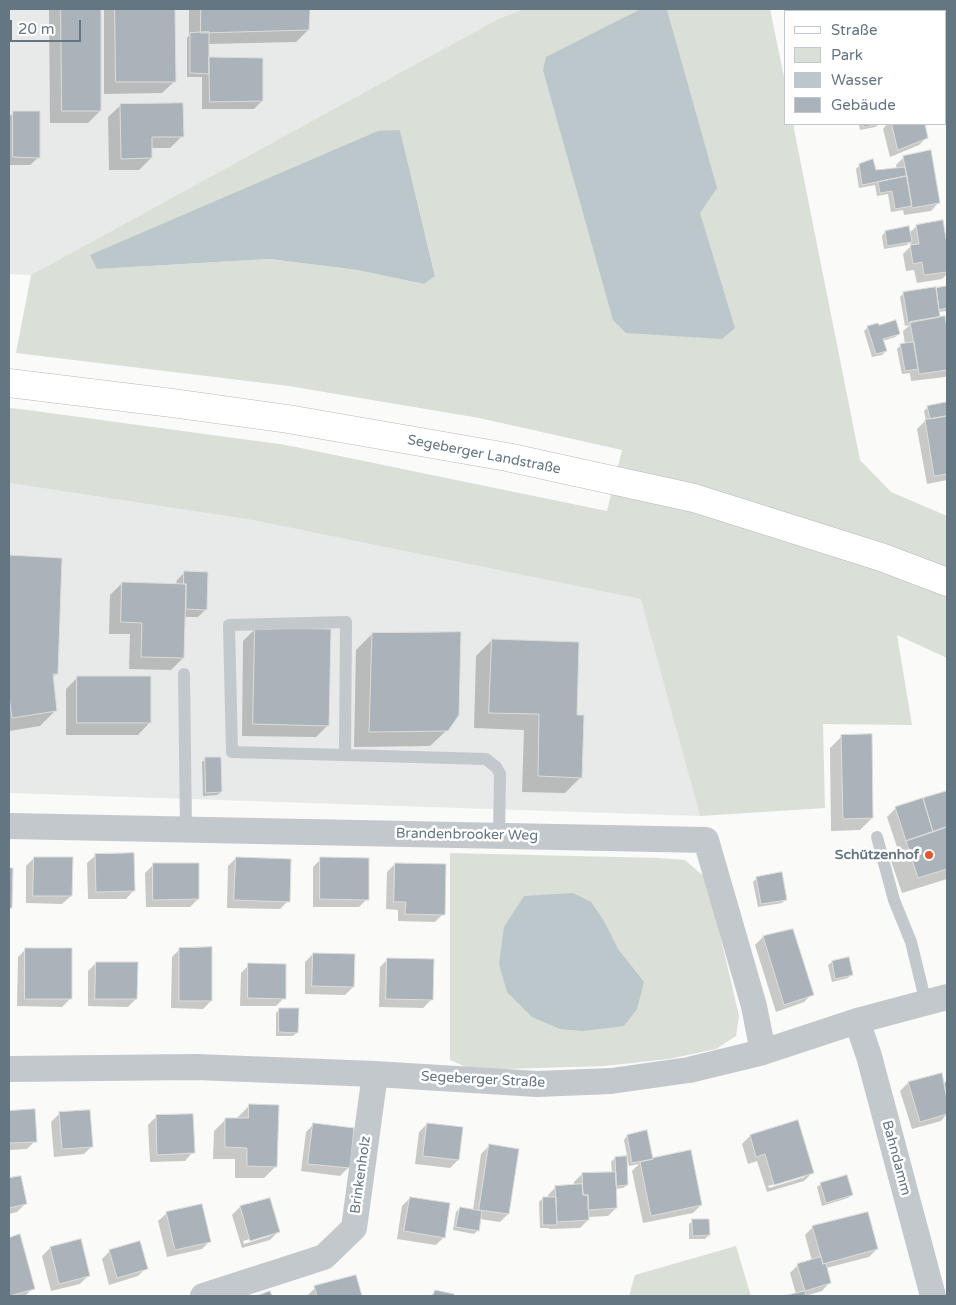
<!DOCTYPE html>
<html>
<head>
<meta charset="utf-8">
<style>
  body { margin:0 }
  #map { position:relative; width:956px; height:1305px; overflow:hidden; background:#fafaf8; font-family:"Varela Round",sans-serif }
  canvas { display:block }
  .frame { position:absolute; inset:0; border:10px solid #657683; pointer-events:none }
  .legend { position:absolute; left:784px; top:10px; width:162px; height:115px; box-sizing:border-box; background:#fff; border:1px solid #c1c8cd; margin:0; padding:6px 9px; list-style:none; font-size:15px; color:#657683 }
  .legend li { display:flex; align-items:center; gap:10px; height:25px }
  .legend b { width:25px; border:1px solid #c1c8cd }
  .scale { position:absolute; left:10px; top:20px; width:71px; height:22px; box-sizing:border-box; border:2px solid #657683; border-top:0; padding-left:6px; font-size:15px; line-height:18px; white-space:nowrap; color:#657683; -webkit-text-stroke:4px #fff; paint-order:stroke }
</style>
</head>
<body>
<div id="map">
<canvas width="956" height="1305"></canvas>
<div class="frame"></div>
<ul class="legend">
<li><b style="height:6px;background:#fff"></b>Straße</li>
<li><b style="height:14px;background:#dadfd7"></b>Park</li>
<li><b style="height:14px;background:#bbc7cb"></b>Wasser</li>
<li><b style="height:14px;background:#aab3b9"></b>Gebäude</li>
</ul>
<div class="scale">20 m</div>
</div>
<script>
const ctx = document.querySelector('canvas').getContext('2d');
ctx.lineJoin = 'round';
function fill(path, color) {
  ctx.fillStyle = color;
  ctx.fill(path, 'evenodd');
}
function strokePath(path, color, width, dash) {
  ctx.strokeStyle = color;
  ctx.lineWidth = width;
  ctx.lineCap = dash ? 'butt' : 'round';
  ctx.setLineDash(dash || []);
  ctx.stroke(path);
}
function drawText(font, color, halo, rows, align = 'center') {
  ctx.font = font + ' "Varela Round",sans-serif';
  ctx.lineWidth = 5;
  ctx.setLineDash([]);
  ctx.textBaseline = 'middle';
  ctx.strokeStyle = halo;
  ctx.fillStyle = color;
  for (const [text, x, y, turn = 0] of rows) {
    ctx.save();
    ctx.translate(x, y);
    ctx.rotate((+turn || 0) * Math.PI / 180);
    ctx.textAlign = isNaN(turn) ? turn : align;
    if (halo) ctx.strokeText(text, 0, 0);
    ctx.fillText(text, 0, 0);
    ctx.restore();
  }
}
fill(new Path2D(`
  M9 9H524L498 19 31 275 9 274Z
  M9 483 252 520 642 599 700 816 9 793Z`), '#e8e9e9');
fill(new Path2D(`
  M524 9H770L785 82V124H793L860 460 891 492 947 516V658L897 635 912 725 823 724 825 808 700 816 641 599 252 520 9 483V408L20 409 286 445 607 511 622 450 479 418 289 386 16 353 31 275 498 19ZM400 130 435 275 424 284 357 270 269 259 97 269Z
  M450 853 658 858 685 860 707 879 739 1016 736 1036 716 1049 669 1059 604 1066 473 1070 450 1060Z
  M736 1246 751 1296H629L635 1275Z`), '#dadfd7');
fill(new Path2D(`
  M641 9 667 10 717 188 700 213 735 328 722 339 626 333 613 320 543 70 546 57Z
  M400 130 435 276 424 284 357 270 269 259 97 269 90 255 378 131Z
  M573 893 591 902 604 921 618 949 644 982 637 1009 624 1026 583 1031 560 1029 532 1017 507 992 499 964 504 927 524 896Z`), '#bbc7cb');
fill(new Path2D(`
  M49 9H99L100 111 88 123H50Z
  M104 9H174L175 81 162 93 104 94Z
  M189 9H308V30L296 42 208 44V59H261L262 101 254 109H202V77H187V38L189 35Z
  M947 14V34L945 35V15Z
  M121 105 182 136 170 148H151V158L139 170H109L108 117Z
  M14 112 39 157 30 165H9V117Z
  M859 124H880L875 127 860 130Z
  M887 124H924L927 137 919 145 890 157 883 129Z
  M904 157 939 202 931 211 904 215 903 210 891 212 888 194 877 196 875 185 859 188 856 169 860 165 874 172 897 169 896 165Z
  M942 222 947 253V274L942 279 917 283 914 270 906 271 903 254 911 246 910 242 907 245 884 249 882 236 885 232 909 233 917 226Z
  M947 288V311L938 312 939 318 944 317 947 336V375L945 377 911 381 910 373 902 374 897 349 901 345 905 344 903 331 910 325 905 326 900 297 904 293Z
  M868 327 899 334 895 337 883 341 886 351 882 355 872 357 864 331Z
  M947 404V480L927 484 917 429 926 420 924 411 928 407Z
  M9 557 61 559 57 673 52 678 56 710 40 726 9 731Z
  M185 572 206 609 198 617H184L183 658 171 670 129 669 130 634H109L110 595 122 583 176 585 177 580Z
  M255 629 328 725 316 737 242 736 243 641Z
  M372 634 447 730 430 746 354 747 356 650Z
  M492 640 576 716 581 777 565 793 522 792 524 730 474 728 476 656Z
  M78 677 150 722 138 735H66V689Z
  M842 736 872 818 860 830 831 831 830 748Z
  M206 759 221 792 217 795 203 796 202 762Z
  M947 792V879L902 893 890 858 898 850 887 817 895 809Z
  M96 855 134 890 126 899H88L87 863Z
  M34 858 71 896 62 904 26 903V866Z
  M236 858 288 901 280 909 227 908 228 866Z
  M321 859 367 899 359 907H313V867Z
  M395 864 443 914 435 922 398 921V910L386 909 387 872Z
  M153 865 198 899 190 907H146L145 873Z
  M757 878 786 899 782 903 758 907 753 882Z
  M792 930 812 994 804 1002 776 1012 755 945 763 937Z
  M26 949 70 999 62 1007 17 1006 18 957Z
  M180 949 211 1001 203 1009 171 1008 172 957Z
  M313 954 353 987 345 995 305 994V962Z
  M388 959 432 999 423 1008 379 1007 380 967Z
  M832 962 852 974 848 978 832 982 828 965Z
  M96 963 136 999 128 1007 88 1006V971Z
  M249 965 284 998 276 1006H240L241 973Z
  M280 1009 297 1032 293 1036H276V1013Z
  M941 1075 943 1085 947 1083V1118L946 1115 941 1121 912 1129 900 1091 908 1083Z
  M249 1106 276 1166 264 1178H235V1159H213L214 1131 226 1119H237V1118Z
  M34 1111 35 1141 27 1149 9 1150V1112Z
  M59 1114 92 1146 84 1154 54 1157 51 1122Z
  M156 1117 193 1152 185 1161 150 1162 148 1125Z
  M314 1124 353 1129 348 1168 340 1176 301 1171 306 1132Z
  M427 1124 458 1160 450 1168 415 1164 419 1132Z
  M646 1132 652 1160 701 1205 693 1213 643 1223 632 1171 639 1164 629 1166 624 1140 627 1136Z
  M750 1136 812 1173 804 1181 767 1192 757 1161 748 1164 742 1144ZM805 1175V1177L769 1188 768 1186Z
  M489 1146 508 1214 500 1222 480 1219 478 1230 474 1234 453 1230 456 1212 460 1208 473 1210 481 1154Z
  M615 1158 627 1185 623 1188 615 1189 616 1208 608 1216 587 1217 588 1220 580 1228 549 1229V1228H540L539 1202 543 1198H548V1195L556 1187 574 1186V1182L582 1174 612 1173 611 1162Z
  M20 1177 25 1204 17 1212 9 1214V1179Z
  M821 1184 852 1195 848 1198 822 1206 817 1187Z
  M410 1198 444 1237 436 1245 397 1239 402 1206Z
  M269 1199 278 1232 270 1240 242 1248 232 1215 240 1207ZM270 1233V1236L244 1244 243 1241Z
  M167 1213 210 1241 202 1249 167 1257 158 1221Z
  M693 1221 709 1235 705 1239H689V1224Z
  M813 1227 877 1249 869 1257 826 1268 830 1282 822 1291 805 1296H789L796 1294 790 1273 798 1265 812 1261 805 1235Z
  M19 1236 33 1288 25 1296H9V1239Z
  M50 1248 88 1276 80 1284 51 1291 42 1256Z
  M110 1251 146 1268 138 1276 109 1285 102 1259Z
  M355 1277 360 1296H307L315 1288Z
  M435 1292 461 1296H430Z`), '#0003');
const building = new Path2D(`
  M61 9H101V111H62Z
  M115 9H175L176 82H116Z
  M201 9H310L309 30 201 33Z
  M947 13V32L945 33V14Z
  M209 32V74L190 73V33Z
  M209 57 263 58V101L210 102Z
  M183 103 184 137H152V158L121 159 120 104Z
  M13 111H40V158L13 157Z
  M863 124H880L864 127Z
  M892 124H925L928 138 898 150Z
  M931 150 940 203 912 208 903 156Z
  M873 159 876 170 905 167 907 176 862 185 859 164Z
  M907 176 912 206 895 209 892 191 880 193 878 182Z
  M943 220 947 245V272L924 275 922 262 913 264 910 245 919 244 916 225Z
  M909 226 912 242 887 246 885 231Z
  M947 286V308L939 310 936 288Z
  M936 287 940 317 908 323 903 292Z
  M945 316 947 329V370L919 374 910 322Z
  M896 320 900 334 883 339 887 351 876 354 867 326 878 323 879 325Z
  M914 342 918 369 905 371 900 344Z
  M947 402V416L930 419 927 406Z
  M947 416V474L934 476 925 420Z
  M9 555 62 558 58 674H53L57 711 12 718 9 697Z
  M184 571 208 572 207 610 186 609V584H184Z
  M122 582 186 584 184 658 141 657 142 623 121 622Z
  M255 628 331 629 329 726 253 724Z
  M461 632 459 715 448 731 369 732 372 633Z
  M492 639 579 642 577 715H584L582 778 538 776 539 714 489 713Z
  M77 676H151V723H77Z
  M872 734 873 818 843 819 841 735Z
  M205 757H221L222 792 206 793Z
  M947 791V827L933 832 923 798Z
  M923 798 933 832 906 841 895 807Z
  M947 827V869L918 878 906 841Z
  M134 853 135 891 96 892 95 854Z
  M34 857H73L72 896H33Z
  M236 857 291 859 290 902 234 900Z
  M320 857 369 858V900L320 899Z
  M153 863H199V899L153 900Z
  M395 863 446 864 445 915 405 914 406 902H394Z
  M9 868H13L12 908H9Z
  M782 872 787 900 761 904 756 877Z
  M793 929 814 995 784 1005 763 936Z
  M212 947V1001H179V948Z
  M25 948H72V999H25Z
  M313 953 355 954 354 987 312 986Z
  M849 957 853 975 835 979 832 961Z
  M387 958 434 959 433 1000 386 999Z
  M96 962H138L137 999H95Z
  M248 963 286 964V999L248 998Z
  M279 1008H299L298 1033 279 1032Z
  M942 1073 947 1099V1114L920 1122 908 1082Z
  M947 1082V1099L944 1083Z
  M249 1104 279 1105 277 1167 247 1166V1148L225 1147V1118H248Z
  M35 1109 37 1142 9 1143V1111Z
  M90 1110 93 1147 62 1149 59 1112Z
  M193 1114 195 1153 157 1155 156 1115Z
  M798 1120 814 1173 774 1185 765 1154 756 1157 750 1135Z
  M313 1123 354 1128 350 1168 308 1164Z
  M427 1123 463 1127 459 1160 423 1156Z
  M647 1130 653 1159 632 1163 627 1135Z
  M489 1144 519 1149 509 1214 479 1210Z
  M691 1150 702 1205 651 1216 640 1162 653 1159V1158Z
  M627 1156 628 1185 616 1186 615 1157Z
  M616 1172 617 1208 588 1210V1195H583L582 1173Z
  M847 1175 853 1195 826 1203 820 1183Z
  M21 1176 27 1204 9 1208V1178Z
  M582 1184 583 1195H588L589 1220 557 1222 555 1186Z
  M410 1197 450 1203 445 1238 404 1231Z
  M543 1197H556L557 1225H543Z
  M270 1198 280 1232 250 1241 240 1206Z
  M202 1204 211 1242 175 1250 166 1212Z
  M460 1207 482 1211 479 1231 456 1227Z
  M868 1212 878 1249 823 1264 812 1226Z
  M692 1219H709L710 1235 693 1236Z
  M20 1234 35 1289 9 1296V1238Z
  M81 1239 90 1276 59 1284 50 1247Z
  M140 1241 148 1269 117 1278 109 1250Z
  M821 1257 823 1264 826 1263 831 1283 805 1291 797 1264Z
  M356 1275 362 1296H317L314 1286Z
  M435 1290 454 1294V1296H433Z
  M270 1291 272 1296H257Z
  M805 1291 806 1296H784Z`);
fill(building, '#aab3b9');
strokePath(building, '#dcdcda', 1);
const primary = new Path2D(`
  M9 383 172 403 288 419 507 457 694 498 881 557 947 582`);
strokePath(primary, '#b5babe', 29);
strokePath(new Path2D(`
  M184 674 186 830
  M345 755 346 622 229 625 232 752 345 755 486 759 496 767 500 774 499 836
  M877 837 894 900 911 942 926 1003`), '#c3c8cc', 12);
strokePath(new Path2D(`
  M925 9 926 11
  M945 85 947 95
  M9 826 706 840 754 1006 763 1052
  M857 1021 869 1056 933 1296
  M9 1069 196 1067 375 1074 537 1084 611 1081 689 1070 763 1052 857 1021 947 997
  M203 1296 324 1257 354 1228 375 1074`), '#c3c8cc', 26);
strokePath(primary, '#fff', 28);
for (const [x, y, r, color] of [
  [929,855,5,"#e4572e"]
]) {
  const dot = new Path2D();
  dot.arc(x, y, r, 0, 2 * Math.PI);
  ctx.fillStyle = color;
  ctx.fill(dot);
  strokePath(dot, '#fff', 2);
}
drawText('14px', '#657683', '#fff', [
  ["Segeberger Landstraße",484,455,11],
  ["Brandenbrooker Weg",467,835,1],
  ["Segeberger Straße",483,1080,3],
  ["Bahndamm",896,1158,75],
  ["Brinkenholz",361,1175,-82]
]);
drawText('bold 14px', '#657683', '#fff', [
  ["Schützenhof",919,855]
], 'right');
</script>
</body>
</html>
